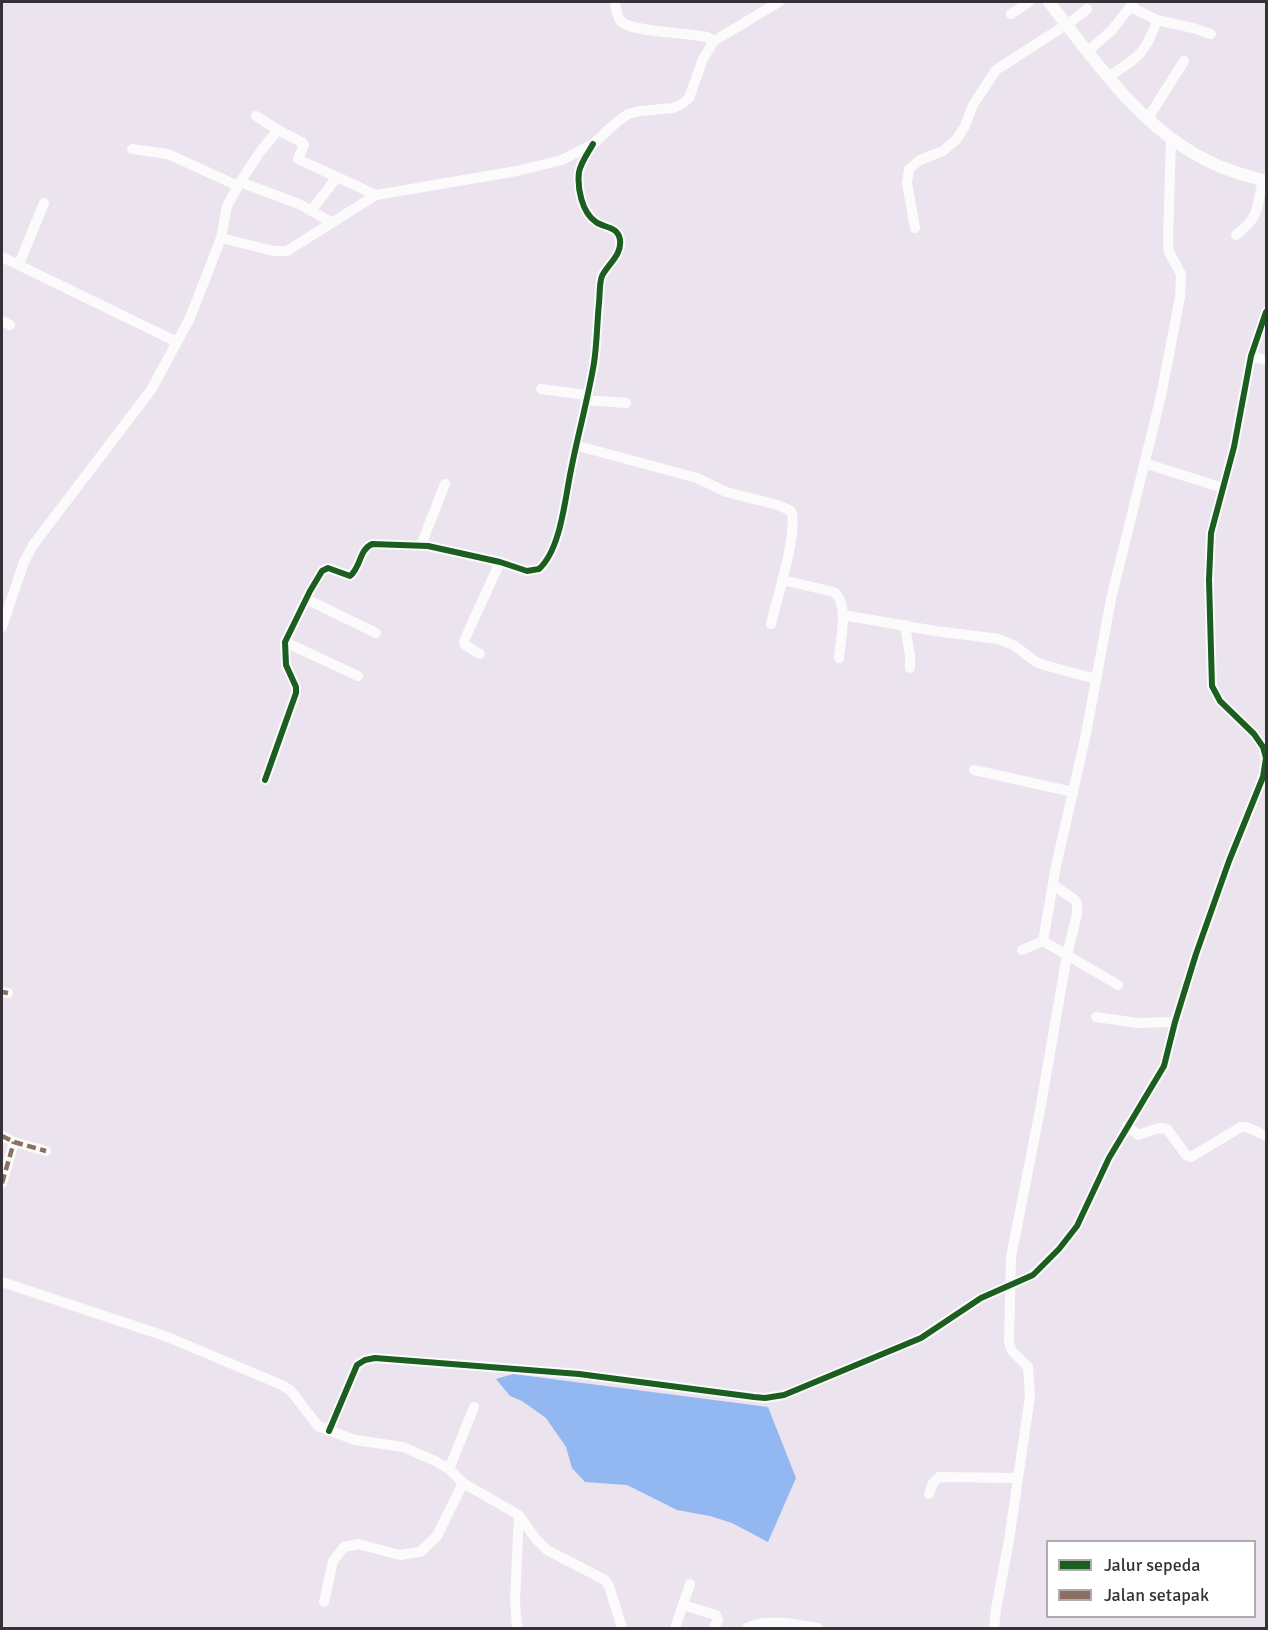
<!DOCTYPE html>
<html>
<head>
<meta charset="utf-8">
<style>
  body { margin:0 }
  #map { position:relative; width:1268px; height:1630px; overflow:hidden; background:#ebe3ee; font-family:Signika,sans-serif }
  canvas { display:block }
  .frame { position:absolute; inset:0; border:3px solid #363037; pointer-events:none }
  .legend { position:absolute; left:1046px; top:1540px; width:210px; height:78px; box-sizing:border-box; background:#fff; border:2px solid #afacaf; margin:0; padding:8px 10px; list-style:none; font-size:18px; color:#363037 }
  .legend li { display:flex; align-items:center; gap:12px; height:30px }
  .legend b { width:30px; border:2px solid #afacaf }
</style>
</head>
<body>
<div id="map">
<canvas width="1268" height="1630"></canvas>
<div class="frame"></div>
<ul class="legend">
<li><b style="height:8px;background:#1b5e20"></b>Jalur sepeda</li>
<li><b style="height:8px;background:#8d6e63"></b>Jalan setapak</li>
</ul>
</div>
<script>
const ctx = document.querySelector('canvas').getContext('2d');
ctx.lineJoin = 'round';
function fill(path, color) {
  ctx.fillStyle = color;
  ctx.fill(path, 'evenodd');
}
function strokePath(path, color, width, dash) {
  ctx.strokeStyle = color;
  ctx.lineWidth = width;
  ctx.lineCap = dash ? 'butt' : 'round';
  ctx.setLineDash(dash || []);
  ctx.stroke(path);
}
fill(new Path2D(`
  M513 1374 768 1407 796 1478 768 1542 732 1523 710 1516 677 1510 627 1485 585 1482 572 1468 566 1447 546 1418 522 1401 510 1396 496 1379Z`), '#93b8f1');
strokePath(new Path2D(`
  M615 2C616 8 617 19 623 23 637 32 687 33 707 37L714 41
  M1131 7 1157 20
  M1011 14 1029 2
  M1087 52 1111 31 1134 2
  M1109 76C1138 58 1146 53 1157 20L1193 28 1211 34
  M256 116 278 130 303 143 304 145 298 159 376 195
  M1148 118 1184 61
  M132 149 168 154 238 186 240 182 299 204 331 222
  M240 182 260 152 278 130
  M311 211 337 177
  M915 228 907 183 909 169 920 160 943 151 956 140 965 126 973 105 996 70 1072 21 1087 9
  M1236 235C1261 216 1256 208 1263 180
  M221 238 274 251H287L376 195 517 171 562 160 593 144 618 121 628 114 640 111 673 108 682 104 689 98 703 59 714 41 779 2
  M2 257 177 342
  M19 264 44 203
  M2 321 10 325
  M1251 356 1266 360
  M541 389 586 395
  M585 400 626 403
  M578 446 697 478 726 492 778 505 791 511C799 530 776 602 771 624
  M1144 463 1223 488
  M421 545 445 484
  M782 580 834 592C850 605 840 640 839 658
  M306 599 376 633
  M843 615 935 631 999 639 1015 646 1036 662 1044 665 1096 679
  M905 625 910 656V668
  M2 627 24 562 33 545 151 390 190 318 221 238 227 206 238 186
  M285 642 358 676
  M480 654 465 645 464 641 500 562
  M974 770 1073 792
  M265 780 296 693V687L286 665 285 642 310 591 322 571 328 568 350 576C361 567 359 550 372 544L428 546 500 562 527 571 539 569C561 549 565 498 571 470 578 434 588 399 594 363 597 343 597 323 599 303 600 295 599 284 602 276 608 264 622 255 620 240 618 226 604 228 596 222 582 213 577 188 579 172 581 162 588 153 593 144
  M1043 941 1118 985
  M1022 950 1043 941 1056 866 1086 734 1111 599 1161 396 1180 297 1181 274 1169 252 1168 242 1171 138
  M2 992 8 993
  M1096 1017 1138 1023 1175 1022
  M1127 1126 1138 1135 1159 1128 1167 1129 1186 1155 1191 1157 1241 1127H1247L1266 1136
  M2 1136 14 1142 46 1151
  M2 1183 14 1142
  M2 1282 165 1336 282 1385 291 1391 318 1426 355 1440 403 1447 435 1461 449 1469 463 1483 519 1515 535 1538 547 1550 605 1580 609 1586 622 1628
  M329 1431 357 1365 365 1360 375 1358 579 1374 754 1397 765 1398 784 1395 921 1338 981 1298 1033 1275 1059 1249 1077 1226 1109 1158 1164 1066 1175 1022 1196 954 1229 861 1263 777 1266 758 1263 747 1254 734 1220 701 1212 686 1209 580 1211 533 1234 447 1251 356 1266 312
  M449 1469 474 1407
  M929 1494 933 1483 939 1477 1018 1478
  M324 1602 333 1561 344 1547 358 1544 400 1555 420 1552 437 1536 463 1483
  M683 1605 716 1615 718 1620 714 1628
  M517 1628 515 1600 519 1515
  M675 1628 690 1584
  M747 1628C767 1617 797 1625 818 1628
  M994 1628 996 1609 1009 1540 1030 1396 1028 1367 1012 1351 1009 1342 1011 1257 1040 1110 1067 955 1077 914V904L1075 900 1053 885`), '#fcfbfc', 10);
strokePath(new Path2D(`
  M1049 2C1095 61 1141 129 1210 162 1228 171 1247 176 1266 181`), '#fcfbfc', 12);
strokePath(new Path2D(`
  M2 992 8 993
  M2 1136 14 1142 46 1151
  M2 1183 14 1142`), '#8d6e63', 4.5, [9, 4.5]);
strokePath(new Path2D(`
  M265 780 296 693V687L286 665 285 642 310 591 322 571 328 568 350 576C361 567 359 550 372 544L428 546 500 562 527 571 539 569C561 549 565 498 571 470 578 434 588 399 594 363 597 343 597 323 599 303 600 295 599 284 602 276 608 264 622 255 620 240 618 226 604 228 596 222 582 213 577 188 579 172 581 162 588 153 593 144
  M329 1431 357 1365 365 1360 375 1358 579 1374 754 1397 765 1398 784 1395 921 1338 981 1298 1033 1275 1059 1249 1077 1226 1109 1158 1164 1066 1175 1022 1196 954 1229 861 1263 777 1266 758 1263 747 1254 734 1220 701 1212 686 1209 580 1211 533 1234 447 1251 356 1266 312`), '#1b5e20', 6);
</script>
</body>
</html>
